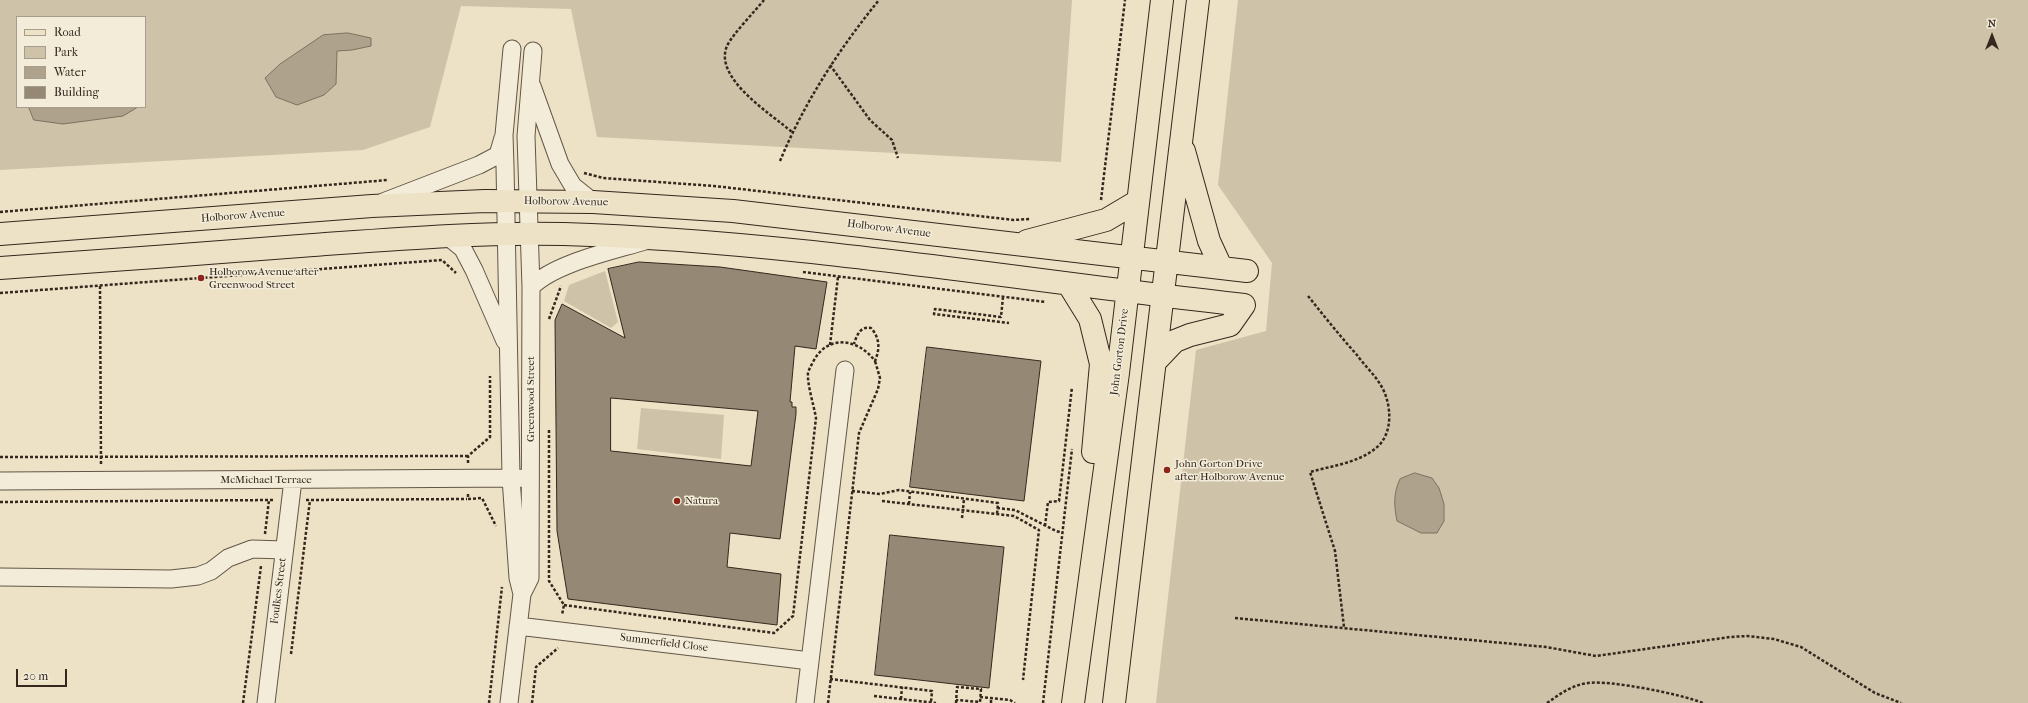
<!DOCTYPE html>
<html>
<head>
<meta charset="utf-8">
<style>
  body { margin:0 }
  #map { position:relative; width:2028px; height:703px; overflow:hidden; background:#ede2c5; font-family:"IM FELL French Canon",serif }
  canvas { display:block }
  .legend { position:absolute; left:16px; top:16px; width:130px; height:92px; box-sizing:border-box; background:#f3ecd9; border:1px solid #a79d8e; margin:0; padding:5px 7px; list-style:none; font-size:12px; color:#35271d }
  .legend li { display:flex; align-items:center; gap:8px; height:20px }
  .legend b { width:20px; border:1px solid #a79d8e }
  .north { position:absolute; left:1972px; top:16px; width:40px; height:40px; -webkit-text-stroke:3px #f3ecd9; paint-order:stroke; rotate:0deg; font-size:11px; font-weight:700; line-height:16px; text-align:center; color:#35271d }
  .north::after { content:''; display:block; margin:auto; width:14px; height:18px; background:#35271d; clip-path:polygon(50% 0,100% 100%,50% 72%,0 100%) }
  .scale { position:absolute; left:16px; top:669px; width:51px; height:18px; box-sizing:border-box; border:2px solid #35271d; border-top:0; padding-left:5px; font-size:12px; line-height:14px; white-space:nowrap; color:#35271d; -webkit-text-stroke:3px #f3ecd9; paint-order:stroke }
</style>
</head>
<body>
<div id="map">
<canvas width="2028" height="703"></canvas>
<ul class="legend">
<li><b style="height:5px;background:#ede2c5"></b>Road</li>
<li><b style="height:11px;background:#cec2a8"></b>Park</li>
<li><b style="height:11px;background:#aea28c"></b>Water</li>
<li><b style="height:11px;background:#958874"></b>Building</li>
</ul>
<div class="north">N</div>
<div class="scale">20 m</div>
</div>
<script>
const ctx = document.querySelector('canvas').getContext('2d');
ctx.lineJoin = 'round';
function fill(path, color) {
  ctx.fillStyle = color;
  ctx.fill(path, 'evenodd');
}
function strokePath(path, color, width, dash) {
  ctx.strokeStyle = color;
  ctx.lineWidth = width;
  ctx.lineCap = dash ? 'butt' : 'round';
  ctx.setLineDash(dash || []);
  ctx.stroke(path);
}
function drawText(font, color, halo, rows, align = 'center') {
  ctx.font = font + ' "IM FELL French Canon",serif';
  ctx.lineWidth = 3;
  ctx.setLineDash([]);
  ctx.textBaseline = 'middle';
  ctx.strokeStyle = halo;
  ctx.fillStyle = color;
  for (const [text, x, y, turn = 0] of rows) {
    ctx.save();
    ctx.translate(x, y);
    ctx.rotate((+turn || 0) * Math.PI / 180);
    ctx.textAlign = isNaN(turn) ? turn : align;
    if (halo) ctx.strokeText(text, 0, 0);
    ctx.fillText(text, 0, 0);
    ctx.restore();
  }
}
fill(new Path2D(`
  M0 0H1072L1061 162 597 137 571 9 461 6 430 127 363 150 0 170ZM17 17H145V107H17Z
  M1238 0H2028V703H1156L1196 350 1266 331 1272 263 1218 185Z
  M605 271 618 322 611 328 564 301 569 285Z
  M641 408 724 415 721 459 637 449Z`), '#cec2a8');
const water = new Path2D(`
  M348 33 371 38V46L352 50 337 51 336 84 324 95 297 105 276 97 265 78 280 64 323 35Z
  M29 107H138L123 116 63 124 34 120Z
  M1415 473 1432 478 1439 488 1444 504V521L1437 533H1421L1397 521C1394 505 1393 494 1400 479Z`);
fill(water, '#aea28c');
strokePath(water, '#7e7160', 1);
const building = new Path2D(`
  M639 262 720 267 827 282 816 349 795 346 790 402H792V407H796V414L780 539 730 533 727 567 781 574 777 625 568 599 557 531 555 320 562 304 625 338 608 269ZM611 398 758 411 751 466 611 451Z
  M927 347 1041 361 1024 501 910 487Z
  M890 535 1004 547 989 688 875 675Z`);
fill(building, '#958874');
strokePath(building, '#35271d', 1);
const minor = new Path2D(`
  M532 86 560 164 573 186 593 202
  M383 202 479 165 498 155 503 138
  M447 236 463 249 474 270 505 341
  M531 287C555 263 612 251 645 241
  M0 481 522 478
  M0 577 171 579 198 576 211 571 228 558 252 549 284 550
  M522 594 530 578 531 287 526 136 533 51
  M518 626 810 661
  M266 703 293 480
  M509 703 522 594 518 578 511 478 505 166 504 135 512 49
  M805 703 845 370`);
const major = new Path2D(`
  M1184 151 1209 241 1221 267
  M0 234 372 206 485 201 593 202 733 211 1247 271
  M1027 241 1106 220 1138 201
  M0 268C104 261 209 253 313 245 396 239 480 232 564 234 792 241 1018 280 1244 305L1230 325 1190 335 1175 341 1155 362
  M1069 285 1090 319 1101 364 1093 452
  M1073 703 1118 373 1162 0
  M1114 703 1198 0`);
strokePath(minor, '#635647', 19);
strokePath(major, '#35271d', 24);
strokePath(new Path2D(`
  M764 0C755 11 732 35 727 46 713 78 771 114 792 132
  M830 65 870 120 892 140 898 158
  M780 161C804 103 839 49 879 0
  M584 173 603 178 714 186 1014 220 1030 219
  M1101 200 1125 0
  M0 212 388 180
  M803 272 1046 302
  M100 286 101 465
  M0 293 442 260 456 273
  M1308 296C1324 316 1340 336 1357 355 1364 365 1374 374 1380 384 1392 402 1394 434 1376 448 1358 463 1331 466 1310 472L1335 551 1344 627
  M1003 297 1001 317 935 309 934 314 1009 323
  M549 319 561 286
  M830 345 838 277
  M549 430V581L564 605 562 615
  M0 457 467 456
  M468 463V456L490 437V376
  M852 491 880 494 899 490 998 503 997 514
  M468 494V499L482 498 496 526
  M306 500 467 499
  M882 501 1014 516 1039 530 1023 680
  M0 502 273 500
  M909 504 910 492
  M997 508 1015 510 1056 531 1063 533
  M962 518 964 499
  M1045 526 1048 502 1059 501 1072 387
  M265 534 269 500
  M564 605 774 633 793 616 816 418C814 406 807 384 808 373 809 369 811 366 813 362 827 334 858 338 875 361 880 349 880 338 871 328 860 326 857 335 854 344
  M1235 618 1546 647 1596 656 1730 637 1747 636 1774 639 1801 647 1875 693 1901 703
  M291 654 310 500
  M830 679 932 691 931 702
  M874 696 936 703
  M980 697 1010 700 1015 703
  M901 699 902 687
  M243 703 261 566
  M489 703 502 587
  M532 703 536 667 558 648
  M828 703 859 433 878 389 880 378 875 361
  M956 703 957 687 981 689 980 702 956 700
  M991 703V698
  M1043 703 1072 449
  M1547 703C1560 694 1572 685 1588 683 1610 680 1681 694 1703 703`), '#35271d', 2.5, [3, 2]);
strokePath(minor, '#f3ecd9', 17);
strokePath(major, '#ede2c5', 22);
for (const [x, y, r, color] of [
  [201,278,4,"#8f2418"],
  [1167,470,4,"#8f2418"],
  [677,501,4,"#8f2418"]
]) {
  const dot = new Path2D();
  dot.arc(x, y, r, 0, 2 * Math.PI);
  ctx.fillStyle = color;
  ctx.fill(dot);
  strokePath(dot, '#f3ecd9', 1.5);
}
drawText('11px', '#35271d', '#f3ecd9', [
  ["Holborow Avenue",566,202,1],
  ["Holborow Avenue",243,216,-4],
  ["Holborow Avenue",889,229,7],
  ["John Gorton Drive",1120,352,-83],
  ["Greenwood Street",531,399,-90],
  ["McMichael Terrace",266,480],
  ["Foulkes Street",279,591,-83],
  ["Summerfield Close",664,643,7]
]);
drawText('11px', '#35271d', '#f3ecd9', [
  ["Holborow Avenue after",209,272],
  ["Greenwood Street",209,285],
  ["John Gorton Drive",1175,464],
  ["after Holborow Avenue",1175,477],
  ["Natura",685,501]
], 'left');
</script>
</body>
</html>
